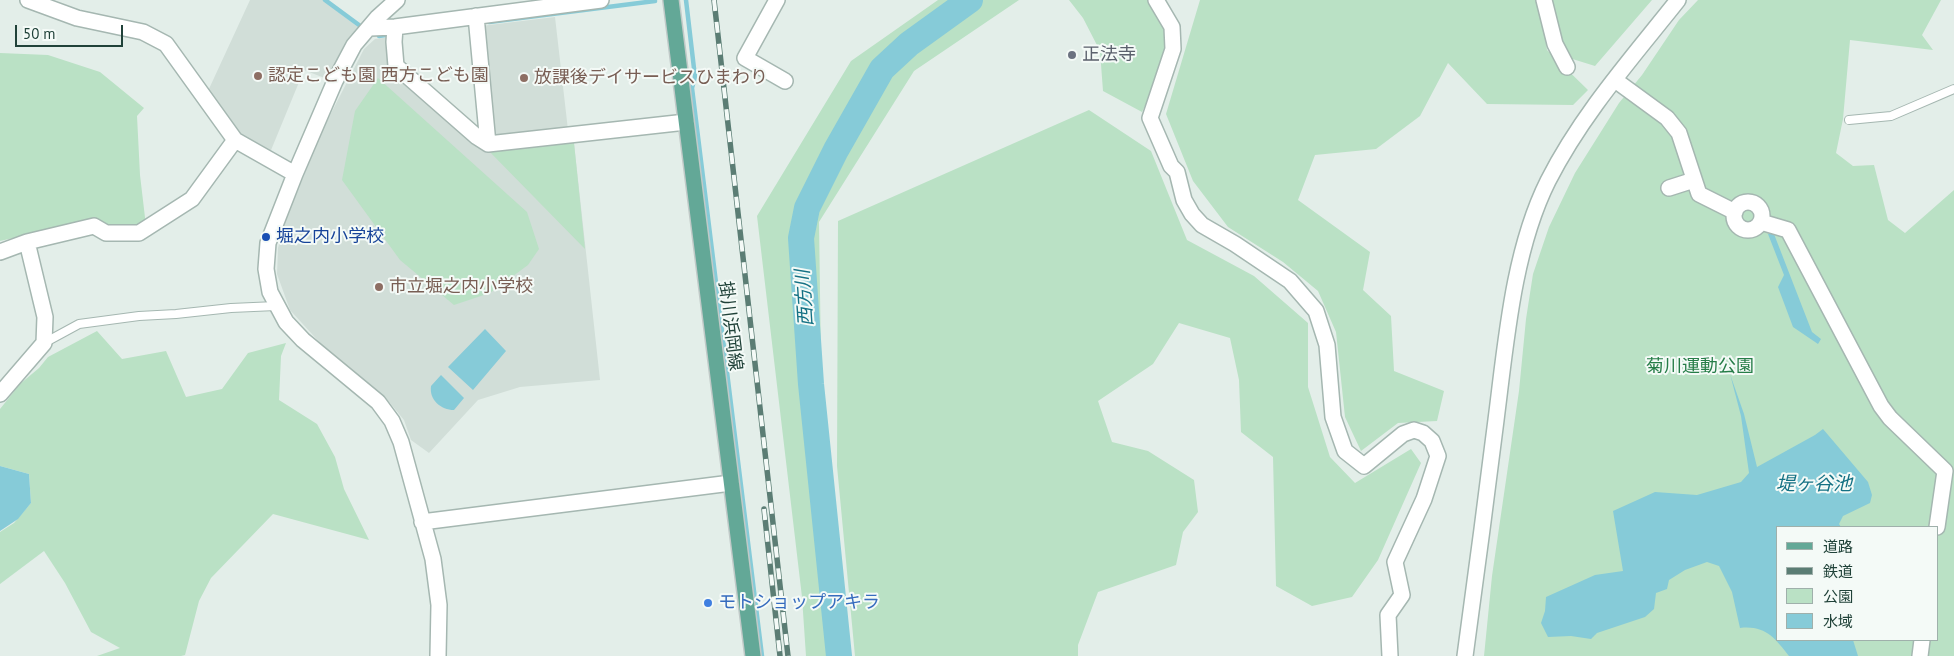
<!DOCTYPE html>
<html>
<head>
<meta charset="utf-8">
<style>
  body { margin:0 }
  #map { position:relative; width:1954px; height:656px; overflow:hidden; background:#e3eee9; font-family:"PT Sans","Noto Sans JP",sans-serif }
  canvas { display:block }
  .legend { position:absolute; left:1776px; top:526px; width:162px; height:115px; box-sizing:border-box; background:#f4faf7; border:1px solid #9fb0ab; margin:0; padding:6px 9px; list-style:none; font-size:15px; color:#204239 }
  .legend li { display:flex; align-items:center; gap:10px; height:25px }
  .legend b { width:25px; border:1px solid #9fb0ab }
  .scale { position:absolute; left:15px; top:25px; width:108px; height:22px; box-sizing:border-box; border:2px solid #204239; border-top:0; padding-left:6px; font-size:15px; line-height:18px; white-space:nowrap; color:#204239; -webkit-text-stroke:4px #f4faf7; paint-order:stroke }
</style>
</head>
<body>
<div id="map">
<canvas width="1954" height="656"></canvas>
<ul class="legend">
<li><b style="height:6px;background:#63a897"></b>道路</li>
<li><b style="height:6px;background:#5b7d74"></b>鉄道</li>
<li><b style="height:14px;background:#bae1c5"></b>公園</li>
<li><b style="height:14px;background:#86cbd8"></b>水域</li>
</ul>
<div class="scale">50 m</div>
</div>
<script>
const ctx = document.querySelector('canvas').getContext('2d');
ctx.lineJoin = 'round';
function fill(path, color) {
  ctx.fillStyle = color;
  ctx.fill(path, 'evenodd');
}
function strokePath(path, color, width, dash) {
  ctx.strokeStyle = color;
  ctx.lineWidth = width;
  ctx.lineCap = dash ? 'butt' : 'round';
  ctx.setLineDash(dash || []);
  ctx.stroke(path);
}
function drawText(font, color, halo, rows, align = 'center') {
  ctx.font = font + ' "PT Sans","Noto Sans JP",sans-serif';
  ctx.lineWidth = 4;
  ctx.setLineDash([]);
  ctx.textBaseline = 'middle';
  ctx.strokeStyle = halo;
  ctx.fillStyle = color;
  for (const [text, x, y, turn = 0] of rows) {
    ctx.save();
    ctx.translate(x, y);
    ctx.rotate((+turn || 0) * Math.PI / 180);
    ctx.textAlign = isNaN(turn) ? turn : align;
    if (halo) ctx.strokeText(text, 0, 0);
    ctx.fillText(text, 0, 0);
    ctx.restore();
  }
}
fill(new Path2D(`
  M250 0H323L358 27 346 41 327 79 304 70 269 155 245 139 208 91Z
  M555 17 568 130 492 139 481 26Z
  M391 37 394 67 486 148 574 143 600 380 520 387 478 400 429 453 411 440 404 420 390 403 322 345 290 310 277 274 278 248 286 219 324 127 364 49 375 39Z`), '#d1ded8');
fill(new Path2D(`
  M938 0H1019L914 71 819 222 823 503 846 656H806L802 597 757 216 851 61Z
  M1069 0H1152L1173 49 1142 112 1103 91 1100 51 1083 18Z
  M1200 0H1539L1547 50 1588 90 1573 105 1487 104 1448 63 1420 116 1376 149 1315 155 1298 200 1370 252 1363 290 1391 316 1394 371 1444 391 1437 421 1398 423 1361 451 1345 417 1336 332 1318 291 1283 262 1228 227 1193 181 1166 114Z
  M1552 0H1652L1595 66 1566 57Z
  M1698 0H1941L1922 35 1933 50 1850 40 1843 119 1836 153 1853 166 1874 165 1888 220 1905 233 1954 190V656H1484L1492 576 1519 391 1526 319 1533 274 1549 227 1575 173 1619 103 1642 75 1679 20ZM1778 527H1938V640H1778Z
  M0 53 48 55 100 72 144 108 137 116 140 175 146 226 110 228 98 219 0 241Z
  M378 78 527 212 539 249 528 265 490 293 454 305 400 260 342 180 355 111Z
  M1089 110 1151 151 1187 240 1254 276 1308 323V387L1330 457 1355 483 1411 449 1421 463 1378 560 1352 597 1312 606 1276 586 1273 457 1241 432 1239 380 1230 338 1179 323 1153 364 1098 401 1112 442 1148 451 1194 480 1198 512 1183 532 1176 565 1098 592 1078 645V656H855L837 466 838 221Z
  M574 143 585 249 486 148Z
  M97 331 122 359 166 351 186 397 222 389 248 353 286 343 281 356 279 400 317 424 335 457 344 489 369 540 273 514 211 578 199 601 185 655 181 656H97L120 648 91 632 65 583 44 551 0 584V532L14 523 31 503 29 474 0 466V409L20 384 39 368 48 357Z`), '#bae1c5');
fill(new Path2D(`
  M1768 234H1774L1812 332 1821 339 1818 344 1793 327 1778 287 1784 275Z
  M485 329 506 351 473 390 448 367Z
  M1730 374 1744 414 1757 467 1815 435 1823 429 1868 482 1872 495 1870 503 1843 516 1839 524 1841 527H1778V640H1853L1858 656H1789C1775 638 1765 625 1740 628L1732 592 1719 566 1707 562 1685 570 1669 580 1667 589 1656 593 1654 609 1645 617 1597 633 1591 639 1571 636 1548 637 1541 623 1545 611 1546 597 1595 575 1623 571 1613 511 1655 492 1697 495 1741 482 1749 473 1741 416Z
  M441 375 464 398 454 410C441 410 429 400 431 386Z
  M0 466 29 474 31 503 18 519 0 531Z`), '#86cbd8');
strokePath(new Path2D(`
  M325 0 359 25
  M686 0 695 77 692 88 762 656
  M489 22 655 1
  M379 36 392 34`), '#86cbd8', 4.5);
strokePath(new Path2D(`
  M839 656 811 384 801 238 807 208 836 150 882 69 909 44 970 0`), '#86cbd8', 26);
const service = new Path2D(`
  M1849 120 1891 116 1954 89
  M44 343 79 324 139 316 176 314 231 308 276 306`);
const minor = new Path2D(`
  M28 0 77 18 143 32 166 44 235 140 295 174
  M397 0 377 18 354 45 335 81 295 174 268 243 266 269 270 292 286 322 303 340 378 402 392 421 401 442 433 559 439 605 438 656
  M777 0 745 58 785 81
  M1156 0 1172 27 1173 49 1150 118 1171 166 1177 172 1184 200 1192 214 1202 225 1235 244 1290 281 1316 311 1327 345 1333 417 1345 451 1364 466 1403 434 1414 430 1423 433 1432 441 1438 456 1424 499 1395 562 1402 595 1388 615 1390 656
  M1544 0 1555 44 1567 67
  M476 16 488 144 686 122
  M395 27 394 42 396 66 477 137 488 144
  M370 28 395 27 601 0
  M1615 80 1667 118 1679 133 1699 194 1735 212
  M1669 188 1694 180
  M1734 216a14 14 0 1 1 28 0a14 14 0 1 1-28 0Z
  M1761 222 1788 230 1881 406 1890 418 1945 471 1937 527
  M0 252 27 242 94 226 106 233H139L192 199 235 140
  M0 394 44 343 45 317 27 242
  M422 522 731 483
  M1920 656 1922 640`);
const tertiary = new Path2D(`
  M1465 656C1476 577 1486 499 1496 420 1506 342 1513 251 1548 181 1582 114 1632 58 1678 0`);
const primary = new Path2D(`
  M671 0 753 656`);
strokePath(service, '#a5b7b1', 10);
strokePath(minor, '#a5b7b1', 18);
strokePath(tertiary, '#a5b7b1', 18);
strokePath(primary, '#c1cac8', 18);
strokePath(service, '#fff', 8);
strokePath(minor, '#fff', 15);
strokePath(tertiary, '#fff', 15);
strokePath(primary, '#63a897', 15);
const rail = new Path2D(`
  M714 0 788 656
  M764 509 780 656`);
strokePath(rail, '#5b7d74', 5.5);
strokePath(rail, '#f4faf7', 4, [11]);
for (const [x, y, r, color] of [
  [1072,55,5,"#6b7280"],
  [258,76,5,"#8d6e63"],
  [524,78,5,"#8d6e63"],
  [266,237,5,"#1a4fb4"],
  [379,287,5,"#8d6e63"],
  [708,603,5,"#3f7fe0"]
]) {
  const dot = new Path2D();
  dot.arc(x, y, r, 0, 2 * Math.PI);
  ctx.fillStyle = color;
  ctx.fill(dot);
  strokePath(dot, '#f4faf7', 2);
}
drawText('18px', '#5b616d', '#f4faf7', [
  ["正法寺",1082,55]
], 'left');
drawText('18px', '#785e54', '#f4faf7', [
  ["認定こども園 西方こども園",268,76],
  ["放課後デイサービスひまわり",534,78],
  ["市立堀之内小学校",389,287]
], 'left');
drawText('18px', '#164399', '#f4faf7', [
  ["堀之内小学校",276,237]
], 'left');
drawText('18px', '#204239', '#f4faf7', [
  ["掛川浜岡線",730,326,83]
]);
drawText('18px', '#267d48', '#f4faf7', [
  ["菊川運動公園",1700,367]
]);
drawText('18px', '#366cbe', '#f4faf7', [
  ["モトショップアキラ",718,603]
], 'left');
drawText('italic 19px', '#147184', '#f4faf7', [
  ["西方川",805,298,-94],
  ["堤ヶ谷池",1814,485]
]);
</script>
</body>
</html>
